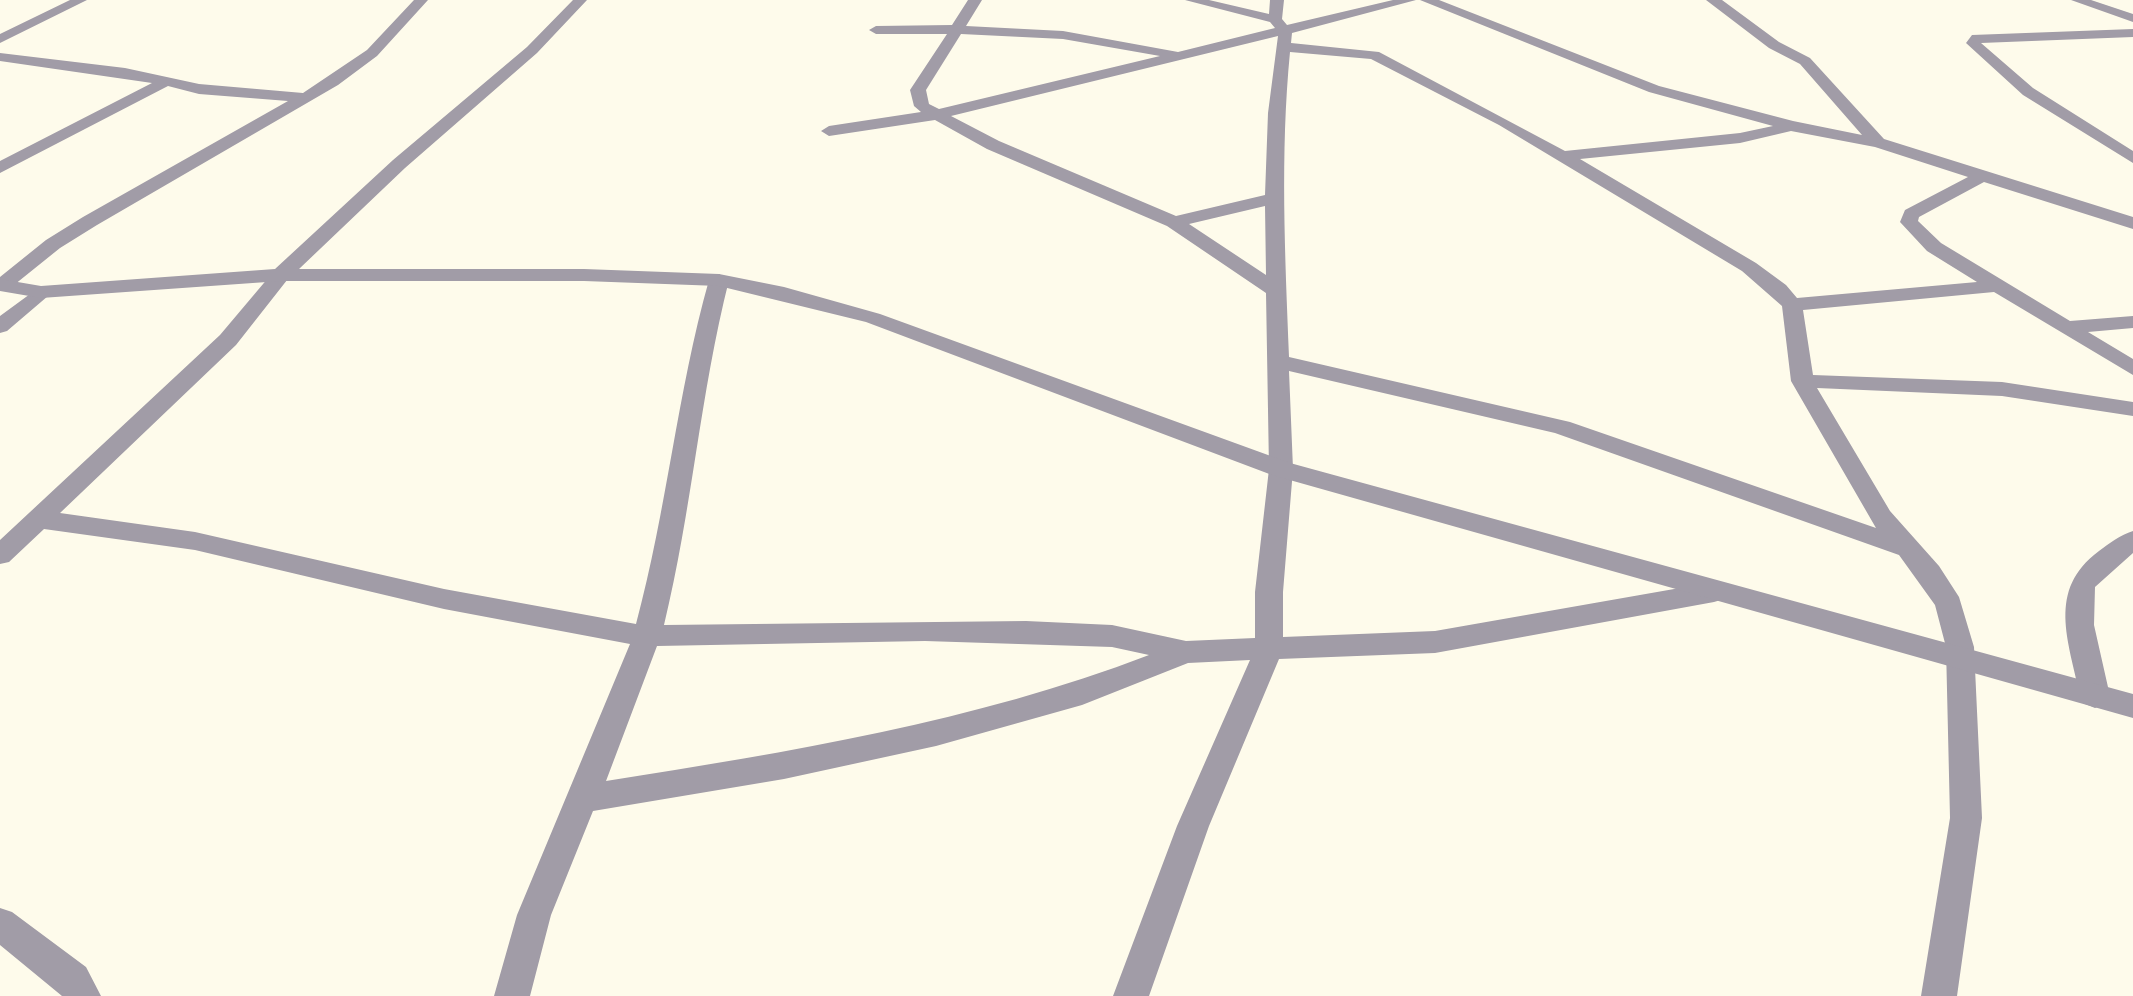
<!DOCTYPE html>
<html>
<head>
<meta charset="utf-8">
<style>
  body { margin:0 }
  canvas { display:block; background:#fefbeb }
</style>
</head>
<body>
<canvas width="2133" height="996"></canvas>
<script>
const ctx = document.querySelector('canvas').getContext('2d');
ctx.lineJoin = 'round';
function fill(path, color) {
  ctx.fillStyle = color;
  ctx.fill(path, 'evenodd');
}
fill(new Path2D(`
  M414 0H428L377 56 338 85 97 225 60 248 9 289 0 290V277L46 240 83 217 288 101 199 94 168 86 0 173V161L152 83 0 61V53L125 68 199 84 303 93 367 50Z
  M968 0H982L966 26 1063 31 1178 52 1275 28 1270 22 1185 0H1209L1269 14 1270 0H1284L1282 19 1287 25 1393 0H1416L1292 33 1291 43 1379 52 1565 151 1740 133 1773 126 1649 92 1420 0H1439L1659 86 1793 121 1862 135 1800 64 1769 48 1706 0H1722L1779 42 1810 58 1884 139 2133 217V229L1984 182 1919 217 1918 221 1941 243 2070 321 2133 316V328L2088 332 2133 359V375L1994 292 1803 310 1813 375 2002 382 2133 402V416L2002 396 1817 388 1890 511 1939 566 1959 597 1974 647 1982 818 1957 996H1921L1950 818 1946 647 1935 605 1899 555 1555 433 1289 371 1293 469 1283 592V637L1435 631 1714 582 1724 585 1728 592 1724 599 1714 602 1435 653 1279 659 1209 826 1149 996H1113L1177 826 1250 660 1188 663 1082 705 936 746 784 779 593 811 551 915 530 996H494L517 915 630 644 444 609 195 550 44 529 9 562 0 564V540L220 335 274 271 281 269 291 275 236 345 60 513 195 532 444 589 636 624C667 510 677 393 709 280L719 274 729 280C700 394 692 511 664 625L1026 621 1112 625 1186 641 1255 638V592L1269 469 1266 293 1167 226 987 149 935 120 829 136 821 131 829 126 921 112 914 106 910 90 947 34H876L869 30 876 26 952 25ZM961 34 1063 39 1160 56 939 109 929 104 926 90ZM1278 36 1268 113 1265 195 1176 216 999 141 951 116ZM1290 52 1371 59 1499 125 1742 271 1782 306 1791 381 1876 528 1570 422 1289 357C1285 255 1280 154 1290 52ZM1791 131 1875 147 1968 177 1905 210 1900 222 1927 251 1977 282 1797 298 1786 285 1756 263 1580 159 1740 143ZM1265 206 1266 275 1189 224ZM925 641 1112 647 1149 655C974 722 790 752 606 781L657 646Z
  M2071 0H2091L2133 14V22Z
  M2133 29V37L1981 43 2033 88 2133 151V163L2023 95 1966 43 1972 35Z
  M41 286 51 292 48 296 7 331 0 333V316Z
  M2133 531V553L2095 587 2094 625 2110 696 2105 704 2095 708 2085 704 2080 696C2069 641 2046 590 2099 551 2110 543 2120 535 2133 531Z
  M0 908 12 912 86 967 101 996H62L0 945Z`), '#a19ca7');
fill(new Path2D(`
  M70 0H87L0 43V34Z
  M573 0H587L537 53 405 168 299 269H584L719 274 784 287 880 314 1290 463 2133 694V718L1272 475 866 322 719 286 584 281H281L41 298 0 291V279L41 286 275 269 393 160 527 47Z`), '#a19ca7');
</script>
</body>
</html>
